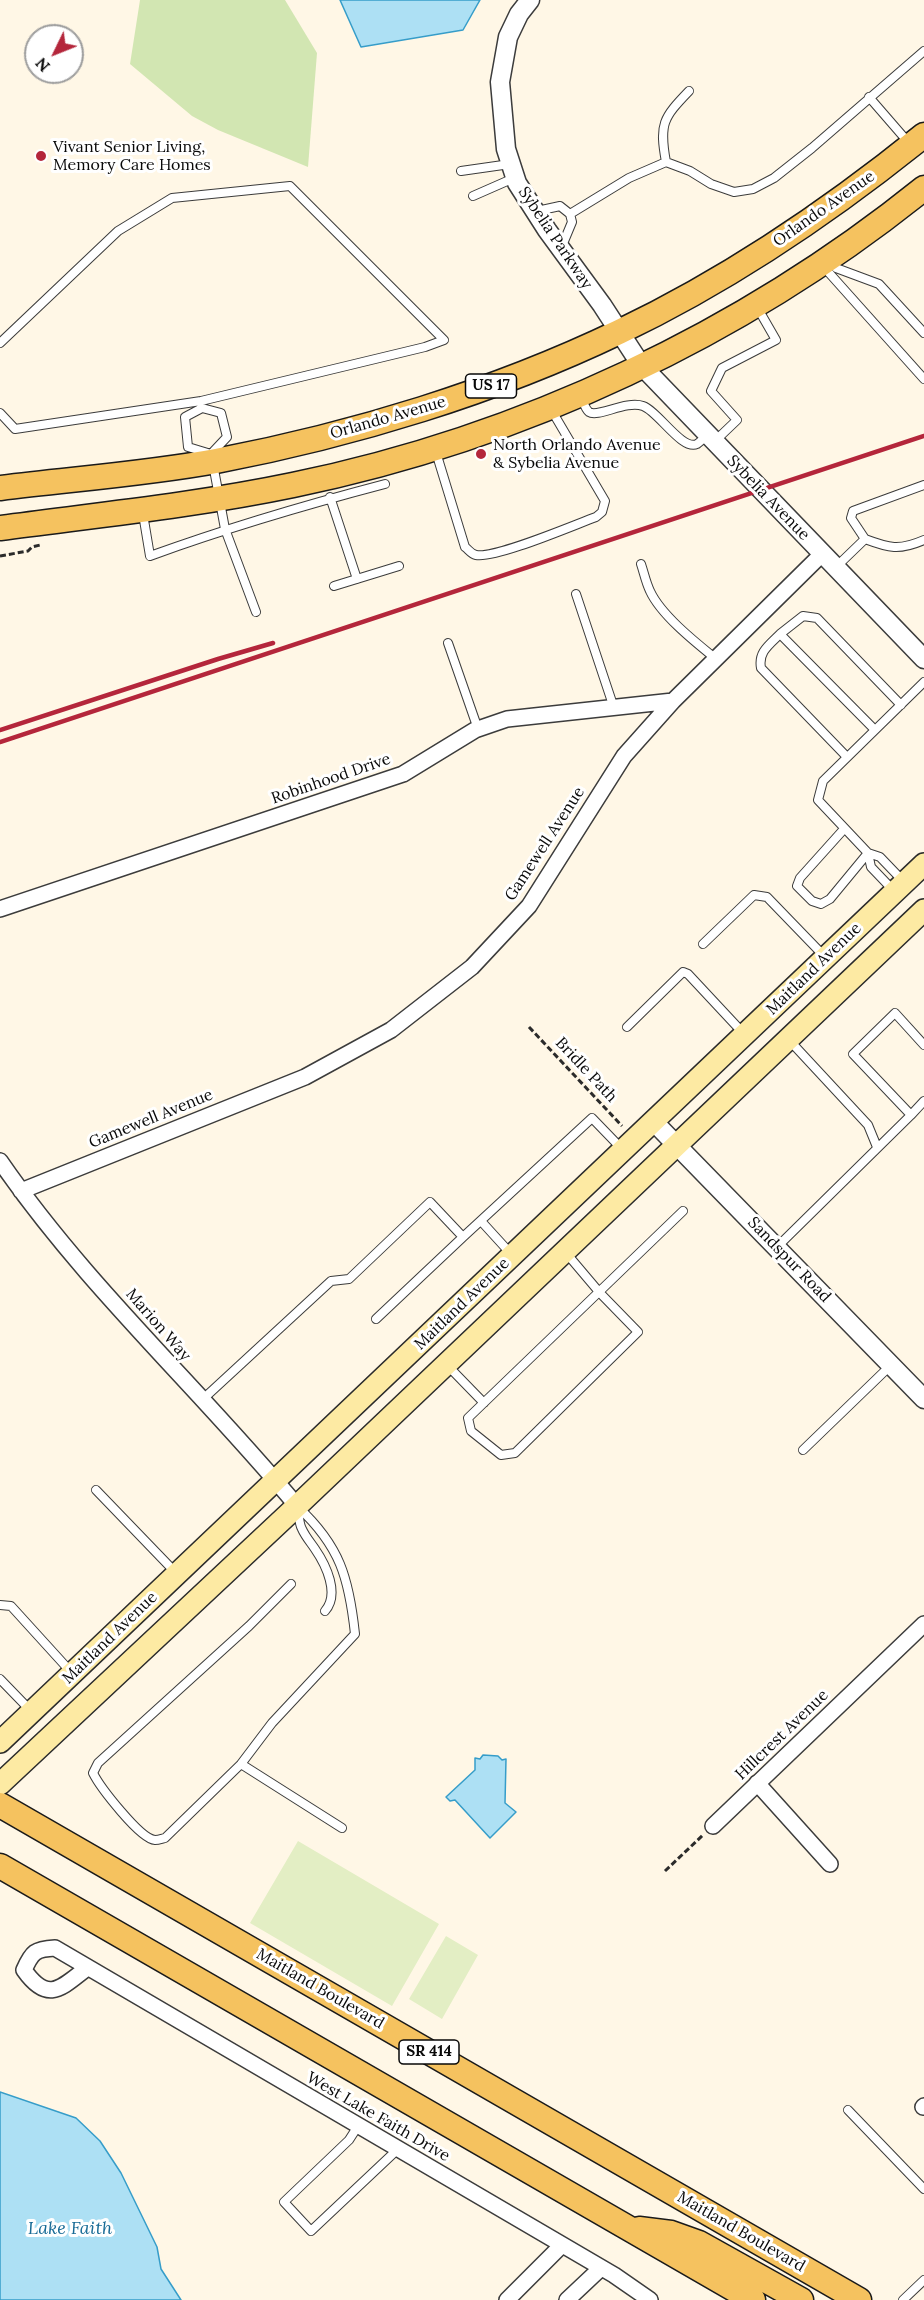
<!DOCTYPE html>
<html>
<head>
<meta charset="utf-8">
<style>
  body { margin:0 }
  #map { position:relative; width:924px; height:2300px; overflow:hidden; background:#fff7e6; font-family:Lora,serif }
  canvas { display:block }
  .north { position:absolute; left:24px; top:24px; width:60px; height:60px; box-sizing:border-box; background:#fff; border:2px solid #9d9d9d; border-radius:50%; rotate:227deg; font-size:16px; font-weight:700; line-height:24px; text-align:center; color:#090909 }
  .north::after { content:''; display:block; margin:auto; width:21px; height:27px; background:#b4263b; clip-path:polygon(50% 0,100% 100%,50% 72%,0 100%) }
</style>
</head>
<body>
<div id="map">
<canvas width="924" height="2300"></canvas>
<div class="north">N</div>
</div>
<script>
const ctx = document.querySelector('canvas').getContext('2d');
ctx.lineJoin = 'round';
function fill(path, color) {
  ctx.fillStyle = color;
  ctx.fill(path, 'evenodd');
}
function strokePath(path, color, width, dash) {
  ctx.strokeStyle = color;
  ctx.lineWidth = width;
  ctx.lineCap = dash ? 'butt' : 'round';
  ctx.setLineDash(dash || []);
  ctx.stroke(path);
}
function drawText(font, color, halo, rows, align = 'center') {
  ctx.font = font + ' Lora,serif';
  ctx.lineWidth = 6;
  ctx.setLineDash([]);
  ctx.textBaseline = 'middle';
  ctx.strokeStyle = halo;
  ctx.fillStyle = color;
  for (const [text, x, y, turn = 0] of rows) {
    ctx.save();
    ctx.translate(x, y);
    ctx.rotate((+turn || 0) * Math.PI / 180);
    ctx.textAlign = isNaN(turn) ? turn : align;
    if (halo) ctx.strokeText(text, 0, 0);
    ctx.fillText(text, 0, 0);
    ctx.restore();
  }
}
fill(new Path2D(`
  M140 0H285L317 53 308 167 218 130 192 116 130 64Z`), '#d2e6b2');
fill(new Path2D(`
  M298 1841 439 1924 392 2006 250 1923Z
  M446 1936 478 1955 442 2019 409 1999Z`), '#e3eec4');
const water = new Path2D(`
  M340 0H480L463 30 361 47Z
  M483 1755 498 1756 502 1760 506 1759 505 1803 516 1812 490 1838 455 1800 450 1801 446 1797 475 1770V1758L480 1759Z
  M0 2092 76 2118 100 2141 121 2173 157 2247 161 2269 181 2300H0Z`);
fill(water, '#ade0f4');
strokePath(water, '#369dc9', 1.5);
const service = new Path2D(`
  M869 97 908 142
  M666 162C659 124 663 118 689 91
  M461 171 510 164
  M473 196 514 178
  M537 211 560 206 570 214 572 222 562 246
  M570 214 629 178 666 162 690 171 711 184 734 192 753 189 774 178 812 148 924 51
  M830 261 836 268 879 284 924 333
  M822 265 924 379
  M0 343 118 231 172 198 290 186 444 340 425 347 201 401 15 429 0 413
  M581 396C583 401 585 409 589 412 598 418 626 400 643 406 658 411 682 451 697 444 700 442 704 438 707 435
  M202 408 221 413 227 437 211 454 188 447 185 417Z
  M715 441 737 420 711 391 722 368 776 340 757 307
  M435 449 465 547C469 550 471 554 476 555 495 559 574 525 596 517L602 512 605 501 552 411
  M213 464 225 529 256 612
  M330 497 357 579
  M143 514 150 556C227 528 305 505 385 484
  M865 539C889 548 899 551 924 540
  M641 564C644 573 646 583 650 591 661 615 695 642 716 659
  M836 567 865 539 851 518 853 511 924 485
  M334 586 399 566
  M576 594 614 708
  M780 634C769 645 758 652 761 668L847 757
  M448 643 478 729
  M875 730 780 634 803 616 817 618 901 705
  M844 829 800 878 797 886 812 901 821 904 830 899 868 853
  M868 853 871 867 893 890
  M904 882 880 857 868 853 818 800 823 781 924 682
  M703 944 754 895 767 897 825 957
  M627 1027 683 972 688 974 744 1034
  M790 1041 868 1125 877 1147
  M911 1115 924 1101
  M481 1221 512 1255
  M463 1237 592 1118 621 1148
  M776 1248 911 1115 853 1054 895 1013 924 1045
  M567 1254 600 1293 638 1332 515 1453 501 1455 471 1431 468 1418 683 1211
  M447 1365 484 1403
  M202 1400 331 1281 349 1279 430 1202 463 1237 376 1319
  M803 1450 890 1366
  M96 1490 176 1573
  M298 1510C299 1516 299 1524 302 1529 305 1536 311 1543 315 1549 326 1565 340 1594 325 1611
  M291 1584 249 1626 98 1763 93 1773C100 1787 140 1839 155 1840 158 1840 161 1839 165 1838L241 1764 272 1723 355 1634C349 1578 340 1546 298 1507
  M0 1605 11 1606 71 1672
  M0 1679 31 1711
  M241 1764 342 1828
  M848 2110 924 2189
  M358 2126 349 2140 284 2202 311 2231 398 2149
  M903 2300 924 2280`);
const minor = new Path2D(`
  M0 909 403 774 475 730 507 719 673 701
  M0 1161C86 1286 200 1389 297 1506
  M21 1191 305 1077 391 1030 472 967 529 906 624 756 673 701 822 554
  M757 1783 830 1864
  M713 1826 924 1624
  M87 1968C61 1988 48 2004 24 1970 32 1952 35 1949 55 1948L614 2275 650 2300
  M923 2107 924 2106
  M507 2300 562 2245
  M567 2300 601 2268`);
const tertiary = new Path2D(`
  M530 0 519 14 508 37 500 82 506 149 517 183 547 230 602 305 641 365 924 659
  M654 1122 924 1399`);
const secondary = new Path2D(`
  M0 1742 924 864
  M0 1784 297 1506 924 910`);
const primary = new Path2D(`
  M0 488C72 479 145 474 216 461 352 435 494 392 619 332 728 280 830 211 924 135
  M0 528C98 515 197 505 293 485 522 438 743 334 924 188
  M0 1805 859 2300
  M0 1866 753 2300
  M639 2229 671 2233 699 2243 801 2300`);
strokePath(service, '#3c3c3c', 10);
strokePath(minor, '#3c3c3c', 18);
strokePath(tertiary, '#3c3c3c', 21);
strokePath(secondary, '#2b2b2b', 24);
strokePath(primary, '#1a1a1a', 27);
strokePath(new Path2D(`
  M0 556 28 551 32 547 40 545
  M529 1027 622 1126
  M665 1871 703 1835`), '#2b2b2b', 3, [6, 3]);
strokePath(service, '#fff', 8);
strokePath(minor, '#fff', 15);
strokePath(tertiary, '#fff', 18);
strokePath(secondary, '#fdeaa3', 21);
strokePath(primary, '#f5c25f', 24);
strokePath(new Path2D(`
  M0 730 218 659 273 643
  M0 742 924 436`), '#b4263b', 4.5);
for (const [x, y, r, color] of [
  [41,156,6,"#b4263b"],
  [481,454,6,"#b4263b"]
]) {
  const dot = new Path2D();
  dot.arc(x, y, r, 0, 2 * Math.PI);
  ctx.fillStyle = color;
  ctx.fill(dot);
  strokePath(dot, '#fff', 2);
}
for (const [x, y, w] of [
  [491,386,51],
  [429,2052,60]
]) {
  const box = new Path2D();
  box.roundRect(x - w / 2, y - 12, w, 24, 4.5);
  ctx.fillStyle = '#fff';
  ctx.fill(box);
  strokePath(box, '#090909', 1.5);
}
drawText('bold 15px', '#090909', null, [
  ["US 17",491,386],
  ["SR 414",429,2052]
]);
drawText('16px', '#090909', '#fff', [
  ["Vivant Senior Living,",53,147],
  ["Memory Care Homes",53,165],
  ["North Orlando Avenue",493,445],
  ["& Sybelia Avenue",493,463]
], 'left');
drawText('16px', '#090909', '#fff', [
  ["Orlando Avenue",824,209,-35],
  ["Sybelia Parkway",555,238,56],
  ["Orlando Avenue",388,418,-16],
  ["Sybelia Avenue",768,498,46],
  ["Robinhood Drive",331,779,-19],
  ["Gamewell Avenue",545,844,-57],
  ["Maitland Avenue",814,969,-44],
  ["Bridle Path",586,1070,47],
  ["Gamewell Avenue",151,1119,-22],
  ["Sandspur Road",789,1260,46],
  ["Maitland Avenue",462,1304,-44],
  ["Marion Way",158,1325,49],
  ["Maitland Avenue",110,1638,-44],
  ["Hillcrest Avenue",782,1735,-44],
  ["Maitland Boulevard",320,1989,30],
  ["West Lake Faith Drive",378,2117,30],
  ["Maitland Boulevard",741,2232,30]
]);
drawText('italic 18px', '#186b96', '#fff', [
  ["Lake Faith",70,2229]
]);
</script>
</body>
</html>
